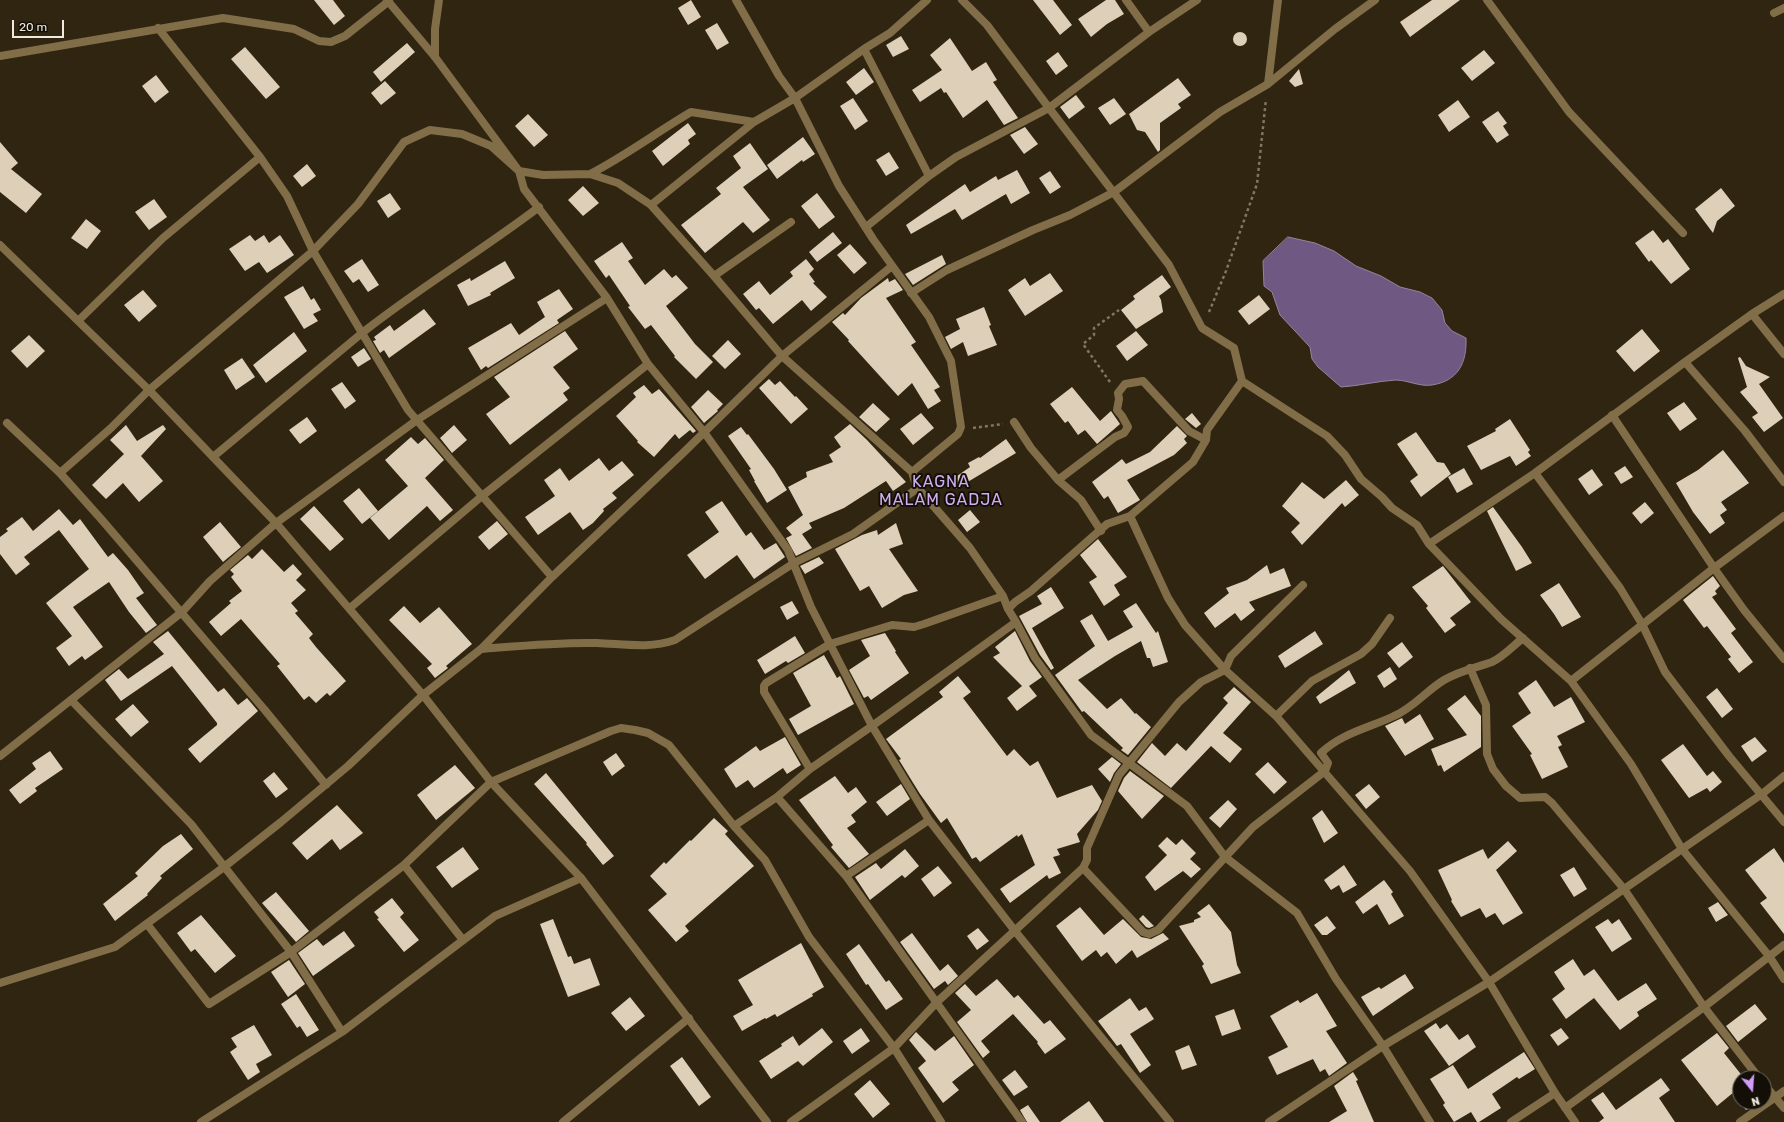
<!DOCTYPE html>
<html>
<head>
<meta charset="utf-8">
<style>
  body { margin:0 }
  #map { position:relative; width:1784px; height:1122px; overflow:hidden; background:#2f2511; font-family:Rubik,sans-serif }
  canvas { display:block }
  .north { position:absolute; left:1732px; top:1070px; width:40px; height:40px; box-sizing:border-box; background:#130f07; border:1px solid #6b665d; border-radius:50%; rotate:163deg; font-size:11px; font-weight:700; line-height:16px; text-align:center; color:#f0e9dd }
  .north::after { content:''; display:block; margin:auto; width:14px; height:18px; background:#d29cfd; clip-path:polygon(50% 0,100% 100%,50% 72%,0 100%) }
  .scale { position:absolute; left:12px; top:20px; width:52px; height:18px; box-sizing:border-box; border:2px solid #f0e9dd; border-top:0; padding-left:5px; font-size:12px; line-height:14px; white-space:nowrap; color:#f0e9dd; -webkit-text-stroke:3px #130f07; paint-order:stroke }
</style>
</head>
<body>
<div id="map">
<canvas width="1784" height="1122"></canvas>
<div class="north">N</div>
<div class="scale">20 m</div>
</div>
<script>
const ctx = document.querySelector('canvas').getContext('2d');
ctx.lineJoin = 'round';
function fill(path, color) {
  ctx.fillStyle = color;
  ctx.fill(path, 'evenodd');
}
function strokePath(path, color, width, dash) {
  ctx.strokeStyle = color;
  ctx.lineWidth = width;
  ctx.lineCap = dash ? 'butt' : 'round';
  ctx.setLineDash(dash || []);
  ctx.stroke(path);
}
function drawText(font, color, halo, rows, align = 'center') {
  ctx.font = font + ' Rubik,sans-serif';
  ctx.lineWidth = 4;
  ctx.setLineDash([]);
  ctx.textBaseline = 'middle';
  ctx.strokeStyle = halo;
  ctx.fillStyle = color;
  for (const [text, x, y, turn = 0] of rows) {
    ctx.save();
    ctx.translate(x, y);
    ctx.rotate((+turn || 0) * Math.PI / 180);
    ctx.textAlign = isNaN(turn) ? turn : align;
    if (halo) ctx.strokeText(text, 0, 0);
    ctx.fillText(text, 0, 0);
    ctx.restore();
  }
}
const water = new Path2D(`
  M1288 237 1315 243 1334 251 1356 266 1381 276 1400 287 1420 292 1432 298 1442 310 1445 323 1452 331 1466 338C1467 363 1458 381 1432 385 1420 387 1407 380 1396 380 1377 381 1359 386 1341 387L1318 367 1312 359 1310 347 1280 315 1272 292 1264 286 1263 261Z`);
fill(water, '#6f5982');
strokePath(water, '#96849d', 1);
fill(new Path2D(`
  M314 0H333L345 16 334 25Z
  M691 0 701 17 688 25 678 8Z
  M1033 0H1053L1072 25 1060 35Z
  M1106 0H1115L1124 14 1107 24 1091 37 1078 19Z
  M1432 0H1460L1410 37 1400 22Z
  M717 23 729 43 717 50 705 30Z
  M1233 39a7 7 0 1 1 14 0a7 7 0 1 1-14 0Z
  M901 36 909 49 893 57 886 45Z
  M950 38 972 71 986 62 997 80 993 82 1018 118 1004 125 987 100 963 118 946 92 944 93 941 88 920 102 912 90 942 70 930 55Z
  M407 43 415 52 381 82 373 72Z
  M245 47 280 87 266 99 231 59Z
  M1484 50 1495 63 1472 81 1461 68Z
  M1058 52 1068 66 1056 75 1046 61Z
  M864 68 874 82 856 95 846 82Z
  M1299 69 1303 84 1295 87 1289 81Z
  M156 75 169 92 155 103 142 86Z
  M1178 78 1191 95 1178 104 1181 108 1160 123V150L1158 152 1145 132 1137 130 1129 114Z
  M385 81 396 93 381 105 371 93Z
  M1076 95 1085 107 1069 119 1060 107Z
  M853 98 868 121 855 130 840 106Z
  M1114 98 1126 114 1110 125 1098 108Z
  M1458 100 1470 117 1449 132 1438 115Z
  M1498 111 1507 123 1503 126 1509 135 1497 143 1482 122Z
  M528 114 548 135 534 147 515 126Z
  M688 123 696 134 688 140 690 144 663 166 652 151Z
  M1025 127 1038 144 1024 154 1010 135Z
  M803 137 815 154 803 162 802 160 777 179 767 165Z
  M0 142 18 163 11 169 42 194 26 213 0 192Z
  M750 143 768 169 743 187 770 220 753 233 743 222 705 253 681 225 721 194 716 188 741 168 733 156Z
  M889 152 899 168 886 176 876 160Z
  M307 164 316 176 302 187 293 176Z
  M1017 170 1030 193 1011 204 1006 194 962 220 955 209 911 234 906 225 965 184 970 192 996 176 998 180Z
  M1050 171 1061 187 1050 194 1039 178Z
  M583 186 599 203 583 216 568 200Z
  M1721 188 1735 206 1717 221 1713 233 1695 209Z
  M390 193 401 209 388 218 377 201Z
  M817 193 835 217 819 229 801 206Z
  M154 199 167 217 149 230 135 212Z
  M86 219 101 231 87 249 71 238Z
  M1653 230 1663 243 1668 239 1690 269 1671 284 1651 260 1649 262 1635 243Z
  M833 232 842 243 817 262 809 252Z
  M250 235 255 241 264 235 269 243 280 235 294 255 267 273 259 262 245 271 229 249Z
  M622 242 633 258 628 261 645 285 664 269 672 278 676 275 688 288 666 306 695 344 713 362 696 379 674 357 675 356 651 325 645 329 628 307 630 306 609 275 606 278 594 261Z
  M850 244 867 263 854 274 837 255Z
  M942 255 946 264 913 285 905 274Z
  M362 259 379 285 368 292 359 279 353 283 344 271Z
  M806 259 814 269 809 274 815 282 813 283 827 297 811 311 802 300 773 324 759 308 756 310 743 294 759 281 770 295 793 276 790 272Z
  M505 261 515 278 490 293 491 295 468 306 457 285 470 278 471 281Z
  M1050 273 1063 291 1025 316 1008 290 1025 278 1030 286Z
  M1162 275 1171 287 1159 296 1161 300 1163 312 1136 329 1121 310 1135 299 1133 296Z
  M888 278 889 282 895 279 903 290 886 298 916 342 911 345 940 387 934 390 941 401 928 409 912 383 898 396 848 341 849 340 832 322 843 313 845 315 861 298Z
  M303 286 311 300 314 298 321 310 313 314 318 321 304 329 284 297Z
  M559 289 573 309 557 320 559 323 488 368 486 366 481 370 468 348 511 323 519 335 545 317 537 302Z
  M143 290 157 306 139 322 124 305Z
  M1259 295 1270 309 1249 325 1238 311Z
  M984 307 991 325 989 326 997 345 968 356 963 342 951 349 945 337 960 329 956 319Z
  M424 309 436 324 389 358 384 350 380 353 373 341 376 340 374 337 390 325 394 331Z
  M1642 329 1660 351 1634 372 1616 351Z
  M565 331 578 349 553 367 570 388 563 393 568 400 510 445 486 414 510 397 494 377Z
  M1136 331 1148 345 1127 361 1116 346Z
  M294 332 307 351 266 383 253 365Z
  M29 335 45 351 27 368 11 351Z
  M728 340 741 354 725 369 712 356Z
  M364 348 371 359 358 367 351 357Z
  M1740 357 1746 366 1770 377 1759 384 1783 418 1764 432 1752 417 1758 413 1740 392 1747 387 1738 358Z
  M242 358 255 377 236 390 224 370Z
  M769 379 775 385 780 381 795 397 796 396 808 409 791 424 759 388Z
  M342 382 356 401 345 409 331 389Z
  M644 385 652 394 659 389 696 431 693 433 690 430 679 439 675 434 654 457 637 442 638 441 616 416 636 397 633 393Z
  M1072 387 1100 421 1111 411 1120 424 1097 444 1085 430 1078 435 1068 421 1065 423 1050 404Z
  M708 390 723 404 717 410 718 411 704 423 691 407Z
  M1684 402 1697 419 1680 431 1667 413Z
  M873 403 890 419 876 432 859 417Z
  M921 413 934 428 913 445 900 429Z
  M1192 413 1201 424 1196 428 1185 419Z
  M307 417 317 431 300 444 289 430Z
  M1510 419 1530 450 1528 452 1531 456 1516 466 1510 456 1481 470 1467 446 1496 431 1495 429Z
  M850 424 867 440 906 482 893 491 886 481 844 508 809 523 812 528 802 534 812 548 796 556 786 538 792 535 786 528 803 515 788 487 807 477 806 472 833 462 829 455 841 447 834 437Z
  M126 425 137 441 163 425 166 429 141 456 163 481 139 502 123 483 106 499 92 485 124 454 110 440Z
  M454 425 467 440 452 453 440 438Z
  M1177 426 1187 436 1184 439 1187 443 1174 455 1127 480 1140 500 1118 513 1108 496 1104 499 1092 482 1122 459 1126 464 1150 452Z
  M741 427 747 435 748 434 774 469 787 490 767 503 754 481H755L749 470 751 469 728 436Z
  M1416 432 1437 462 1444 463 1451 474 1421 497 1410 481 1418 475 1397 444Z
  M411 437 418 444 425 438 444 460 425 478 453 510 440 521 427 506 389 540 370 518 408 486 385 460Z
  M1006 439 1016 453 956 489 950 481 970 467 968 463 979 457 980 458Z
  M1723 450 1749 483 1721 502 1727 510 1720 515 1725 523 1710 534 1693 512 1676 483 1698 470Z
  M599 458 609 471 622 461 634 475 612 493 617 498 603 509 604 511 593 523 583 530 570 512 538 535 525 517 555 496 544 480 560 468 569 481Z
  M1625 466 1633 477 1621 484 1614 473Z
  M1464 468 1473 484 1457 493 1448 477Z
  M1592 469 1603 485 1589 495 1578 479Z
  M1346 480 1359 495 1345 507 1342 503 1302 545 1291 532 1300 523 1282 506 1302 482 1324 499Z
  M359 488 378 511 362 524 343 501Z
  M722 501 746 536 751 532 764 550 776 543 785 557 754 579 737 555 705 579 687 555 719 532 705 512Z
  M1645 502 1654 513 1641 524 1632 513Z
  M314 506 344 539 330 551 300 519Z
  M1493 507 1522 547 1532 563 1516 571 1487 511Z
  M59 509 73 525 80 519 108 557 113 553 128 570 144 593 136 598 157 625 146 633 129 612 109 582 73 607 103 647 85 660 82 656 69 666 56 648 72 636 46 603 89 569 59 530 24 557 30 564 16 575 0 554V537L8 531 6 529 22 517 33 531Z
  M970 510 980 522 967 532 958 520Z
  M497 521 508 534 489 550 478 537Z
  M220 522 241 547 223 562 203 537Z
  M896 523 903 544 889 549 918 591 904 595 882 608 869 586 860 591 835 549 862 535 877 530 878 535Z
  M1098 539 1127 577 1114 585 1120 595 1104 606 1089 582 1097 577 1080 555Z
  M262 549 284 572 293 564 302 574 296 580 306 590 291 603 298 611 295 613 313 634 309 638 316 647 346 681 330 696 327 693 316 703 309 696 304 700 277 666 280 664 241 619 221 636 209 622 231 603 229 601 242 591 231 577 234 574 230 570 248 555 252 559Z
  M819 557 824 563 805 574 800 566Z
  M1267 565 1270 574 1284 568 1291 586 1249 602 1255 610 1241 621 1235 613 1215 628 1204 613 1229 593 1226 588 1247 580Z
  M1443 566 1471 602 1450 618 1456 625 1445 633 1426 608 1428 606 1412 587Z
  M1713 576 1720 586 1715 591 1717 594 1712 597 1736 629 1731 633 1753 662 1739 673 1728 659 1731 657 1707 626 1704 628 1683 600Z
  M1559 583 1581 617 1562 627 1554 614 1540 595Z
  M1051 587 1064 608 1032 628 1054 668 1051 670 1040 655 1019 616 1042 604 1037 596Z
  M792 601 799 613 787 620 780 607Z
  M1136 603 1156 633 1158 631 1168 662 1153 667 1150 658H1147L1141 641 1115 656 1078 680 1107 709 1121 698 1135 714 1136 713 1151 727 1128 755 1121 750 1123 748 1084 711 1082 712 1055 675 1095 646 1080 621 1092 614 1108 641 1133 627 1123 611Z
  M404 606 420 623 439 607 472 644 446 666 448 668 435 678 427 668 432 664 389 620Z
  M168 631 218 692 224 688 238 705 247 698 258 711 200 763 188 749 217 725V723L172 666 121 701 105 680 119 669 128 679 164 654 153 642Z
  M1015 631 1030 661 1042 677 1029 686 1037 696 1017 711 1007 698 1022 686 993 657 1000 653 995 647Z
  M1315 631 1323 644 1285 668 1278 656Z
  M885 633 896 651 895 652 909 673 871 700 868 696 864 698 849 670 870 656 861 640Z
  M795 636 805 653 788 663 786 661 765 674 757 660Z
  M1402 642 1413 657 1399 668 1387 653Z
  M824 655 837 678 840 676 854 704 798 735 789 719 811 706 793 673Z
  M1390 667 1397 679 1384 688 1377 676Z
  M1349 670 1356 683 1320 704 1316 697Z
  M958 676 971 692 963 698 1007 756 1014 749 1030 766 1038 761 1057 798 1092 785 1102 801 1098 810 1077 834 1080 842 1057 849 1060 855 1053 857 1061 873 1049 879 1047 875 1010 903 1000 889 1035 865 1022 834 1018 837 1017 835 980 862 976 857 972 859 947 818 941 823 920 794 899 760 901 759 886 739 943 697 939 692Z
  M1536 680 1554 707 1571 697 1585 722 1557 736 1562 745 1558 747 1568 767 1542 779 1530 755 1532 754 1512 726 1531 713 1518 693Z
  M1234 687 1251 702 1223 733 1242 749 1230 763 1211 746 1171 788 1137 762 1152 743 1165 756 1177 743 1186 751 1228 703 1223 698Z
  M1717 688 1733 709 1722 718 1706 697Z
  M1465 695 1481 716V747L1444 772 1441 765 1438 766 1431 749 1467 735 1447 709Z
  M133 704 149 722 131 737 115 719Z
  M1420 714 1434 739 1405 756 1385 726 1402 718 1405 724Z
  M785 737 801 765 787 774 783 768 754 788 748 780 736 788 724 769 756 746 760 751Z
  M1755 737 1767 751 1752 762 1741 746Z
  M1683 744 1707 776 1713 771 1722 782 1710 792 1707 788 1689 798 1661 760Z
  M50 751 63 769 35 788 37 791 20 804 9 790 36 769 32 763Z
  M616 753 625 766 612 776 603 762Z
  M1112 757 1121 764 1114 773 1110 782 1098 769Z
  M1268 762 1287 782 1274 794 1255 774Z
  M455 765 475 788 436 820 417 795Z
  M1130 771 1164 796 1142 819 1118 791 1124 778Z
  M274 772 288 789 276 798 263 781Z
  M546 773 614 856 603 865 586 844 587 843 534 784Z
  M835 776 848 793 856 787 867 802 851 815 856 822 847 828 869 854 849 868 831 847 833 845 799 800Z
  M901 784 910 799 887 816 876 802Z
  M1369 784 1380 797 1366 809 1355 795Z
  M1228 800 1237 809 1220 828 1209 818Z
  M337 805 363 833 340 850 332 839 307 860 292 843Z
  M1322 810 1338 833 1324 843 1312 818Z
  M714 818 728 831 725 834 754 866 685 926 689 931 676 942 648 910 667 894 650 876 664 862 666 864 690 840 691 841Z
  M181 834 193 849 160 876 162 878 147 894 148 895 115 921 103 904 138 876 135 873 163 846Z
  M1167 837 1176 845 1182 839 1196 853 1190 859 1201 869 1191 878 1183 871 1155 891 1145 877 1167 855 1158 846Z
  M1508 841 1517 851 1496 870 1523 913 1503 925 1495 913 1486 918 1480 908 1461 917 1451 901 1452 900 1438 870 1483 849 1488 859Z
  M463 847 479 869 452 888 436 867Z
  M1774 848 1784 863V934L1760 903 1767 898 1745 870Z
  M905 849 919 866 905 878 902 875 870 900 855 877 876 863 881 869Z
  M1344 865 1357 885 1343 893 1339 885 1331 890 1324 880Z
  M938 866 952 883 934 897 921 879Z
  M1574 867 1587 889 1574 897 1560 875Z
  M1384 880 1393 892 1391 894 1404 916 1389 925 1377 904 1363 914 1355 902Z
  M276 892 309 931 296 942 262 903Z
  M392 898 404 913 400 917 419 940 404 952 377 919 379 918 374 912Z
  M1718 902 1728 915 1716 922 1708 908Z
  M1209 904 1231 932 1237 965 1241 973 1211 984 1202 966 1204 964 1179 926 1194 922V920L1201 917 1197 913Z
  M1080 907 1104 935 1123 919 1141 937 1151 939 1163 933 1169 939 1137 958 1132 950 1116 964 1107 952 1101 957 1096 950 1082 961 1056 926Z
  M201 915 236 956 215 973 195 949 191 952 177 933Z
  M1143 915 1154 926 1149 928 1146 927 1139 919Z
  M1327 916 1336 928 1327 935H1322L1314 925Z
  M553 919 568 957 571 956 574 964 590 958 600 985 568 997 540 924Z
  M1608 919 1612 924 1619 919 1632 939 1612 952 1595 927Z
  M978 928 989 941 977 950 967 936Z
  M344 931 355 946 313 976 298 953 317 939 323 946Z
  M912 933 940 971 948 964 958 976 948 985 945 981 934 989 900 942Z
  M801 943 824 987 812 994 813 996 777 1017 775 1014 766 1019 765 1018 742 1031 733 1016 753 1005 738 980Z
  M859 944 886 982 889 980 903 999 886 1010 868 984 866 985 846 954Z
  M1573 959 1584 976 1594 969 1618 1001 1646 983 1657 999 1637 1012 1639 1016 1620 1030 1594 998 1566 1019 1552 999 1565 989 1554 972Z
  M289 960 305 984 288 997 271 972Z
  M1405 974 1414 988 1373 1016 1361 997 1379 987 1381 989Z
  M997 979 1014 998 1018 995 1044 1024 1050 1020 1066 1039 1045 1054 1037 1043 1038 1042 1013 1014 981 1041 990 1052 983 1058 957 1022 971 1010 955 993 965 984 976 996Z
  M1317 993 1337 1026 1326 1031 1347 1063 1329 1076 1325 1069 1320 1072 1313 1059 1277 1075 1268 1057 1288 1047 1270 1016 1298 1000 1300 1003Z
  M296 994 319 1030 307 1037 300 1026 297 1028 281 1004Z
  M630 997 645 1016 626 1031 611 1013Z
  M1130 998 1139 1011 1146 1007 1154 1019 1130 1034 1151 1065 1140 1073 1121 1044 1117 1046 1098 1021Z
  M1755 1004 1767 1019 1738 1042 1726 1026Z
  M1234 1009 1241 1029 1222 1036 1215 1016Z
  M1436 1023 1440 1029 1447 1024 1459 1040 1468 1034 1476 1047 1449 1066 1424 1031Z
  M254 1025 272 1055 256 1064 260 1072 248 1080 230 1052 237 1047 231 1038Z
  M822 1028 833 1042 803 1066 798 1061 771 1079 759 1061 782 1046 781 1044 793 1036 799 1046Z
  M861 1028 870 1041 852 1054 843 1041Z
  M1561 1028 1569 1038 1558 1046 1550 1035Z
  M916 1032 935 1051 954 1036 974 1065 952 1082 959 1090 943 1103 918 1068 926 1061 909 1040Z
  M1717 1033 1729 1048 1724 1053 1744 1078H1740V1101L1734 1092 1717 1106 1681 1060Z
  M1189 1045 1197 1065 1182 1070 1175 1051Z
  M1524 1052 1535 1069 1519 1079 1517 1077 1492 1094 1501 1108 1479 1122H1477L1471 1112 1454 1122 1443 1105 1445 1103 1430 1079 1453 1065 1468 1089Z
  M682 1057 711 1097 699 1106 670 1066Z
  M1015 1070 1028 1087 1014 1096 1002 1080Z
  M1353 1072 1358 1080 1356 1081 1374 1122H1329L1347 1111 1334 1086Z
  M1661 1078 1670 1090 1659 1098 1675 1122H1599L1604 1118 1591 1100 1603 1092 1616 1110Z
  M870 1080 890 1104 873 1118 854 1094Z
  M1089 1101 1104 1122H1060Z
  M1740 1102H1759L1746 1110Z
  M1028 1105 1040 1122H1027L1020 1110Z`), '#ddcfb8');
strokePath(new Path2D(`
  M1209 312 1226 271 1257 184 1266 99
  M1110 382 1083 344 1094 335V328L1119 310
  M973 428 1003 424`), '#7f7665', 2.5, [3, 3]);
strokePath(new Path2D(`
  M387 0 435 57 519 171 543 175 590 174 618 183 651 205 714 276 782 356 912 472 916 486 970 548 1003 596 1008 609 1016 622 872 726 810 769 777 797 734 826 765 860 809 937 894 1048 941 1122
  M736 0 779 76 795 98 839 186 873 239 929 317 951 361 961 427 958 434 912 472
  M962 0 987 25 1049 108 1149 32 1197 0
  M1126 0 1149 32
  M1487 0 1569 112 1683 233
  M1774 13 1784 8
  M158 28 260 157 287 196 313 251 358 204 404 142 430 130 462 134 491 146 519 171 524 189 607 298 648 364 704 432 788 550 811 607 872 726 929 820 1015 931 1170 1122
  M864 49 929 176
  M0 56 223 18 294 29 319 41 331 42 345 36 389 1
  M435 57V29L439 0
  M1268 84 1335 29 1375 0
  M590 174C625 156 657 132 691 112L754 122 795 98 864 49 890 33 927 0
  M651 205 754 122
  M866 227 929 176 956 157 1049 108 1169 265 1202 328 1234 348 1242 381 1207 430 1206 440 1193 462 1130 516 1107 524 1031 591 1015 602 1008 609
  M714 276 791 222
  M911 293 947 270 1033 230 1070 215 1114 192 1220 112 1268 84 1278 0
  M1752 314 1784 354
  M79 320 163 238 260 157
  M1685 362 1752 314 1784 294
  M1242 381 1327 436 1345 455 1361 479 1382 497 1392 508 1417 525 1429 544 1501 619 1571 681 1631 764 1682 849 1769 956 1784 979
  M1612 415 1714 568 1744 610 1784 659
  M1014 422 1031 448 1058 480 1081 500 1101 531
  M7 423 60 473 102 520 264 709 326 785
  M213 457 362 333 408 410 552 577
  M60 473 111 428 149 390 313 251 362 333C419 288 481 251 539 207
  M1535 473 1620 588 1642 624 1665 672 1729 756 1784 822
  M1058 480 1115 437 1124 433 1128 427 1122 416 1117 410 1119 399 1118 393 1125 384 1143 381 1189 431 1206 440
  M1130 516 1168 598 1185 625 1225 670 1276 716 1410 871 1489 982 1555 1093 1575 1122
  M1429 544 1535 473 1685 362 1745 431 1784 482
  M350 608 482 496 648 364
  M1016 622 1035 658 1091 735 1187 806 1225 857 1297 913 1336 979 1383 1046 1430 1122
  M481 649C519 646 558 642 597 643 624 644 649 649 675 640L794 563 853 534 918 488
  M1470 668 1486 705 1487 754 1493 769 1506 786 1520 798 1545 797 1552 803 1624 889 1704 1007 1759 1078
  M1571 681 1714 568 1784 516
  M71 700 191 824 291 952 342 1032 495 916 581 878
  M1276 716 1312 681 1361 654 1372 644 1390 618
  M0 756 182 612 210 581 276 523 417 420 607 298
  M810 769 764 692V686L766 683 830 644 892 625 914 627 924 624 1003 596
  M777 797 846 876 1022 1122
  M404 865 463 940
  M1083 868 1143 932 1149 934 1158 930 1253 827 1325 771 1328 763 1321 753C1342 733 1369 728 1394 716 1413 708 1426 691 1444 680 1459 671 1475 668 1492 662 1503 657 1514 645 1523 638
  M846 876 929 820
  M147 924 209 1004 291 952 404 865 491 782 611 731 621 728 635 730 648 733 669 745 734 826
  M0 983 115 947 224 867 281 822 348 766 423 695 481 649 552 577 683 453 782 356 892 266
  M1764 1084 1784 1108
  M1565 1108 1704 1007 1784 945
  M201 1122 342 1032
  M563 1122 689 1018
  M791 1122 894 1048 937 1002 1083 868 1087 860V848L1119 775 1179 702 1201 682 1225 670 1231 656 1303 585
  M1269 1122 1383 1046 1489 982 1762 794 1784 776
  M1511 1122 1555 1093
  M1740 1122 1784 1091`), '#816d48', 8);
strokePath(new Path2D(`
  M0 245 149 390 276 523 423 695 491 782 581 878 767 1122`), '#816d48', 8);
ctx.letterSpacing = '1px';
drawText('16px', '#d1adef', '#130f07', [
  ["KAGNA",941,482],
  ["MALAM GADJA",941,500]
]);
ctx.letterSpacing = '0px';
</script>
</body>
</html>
